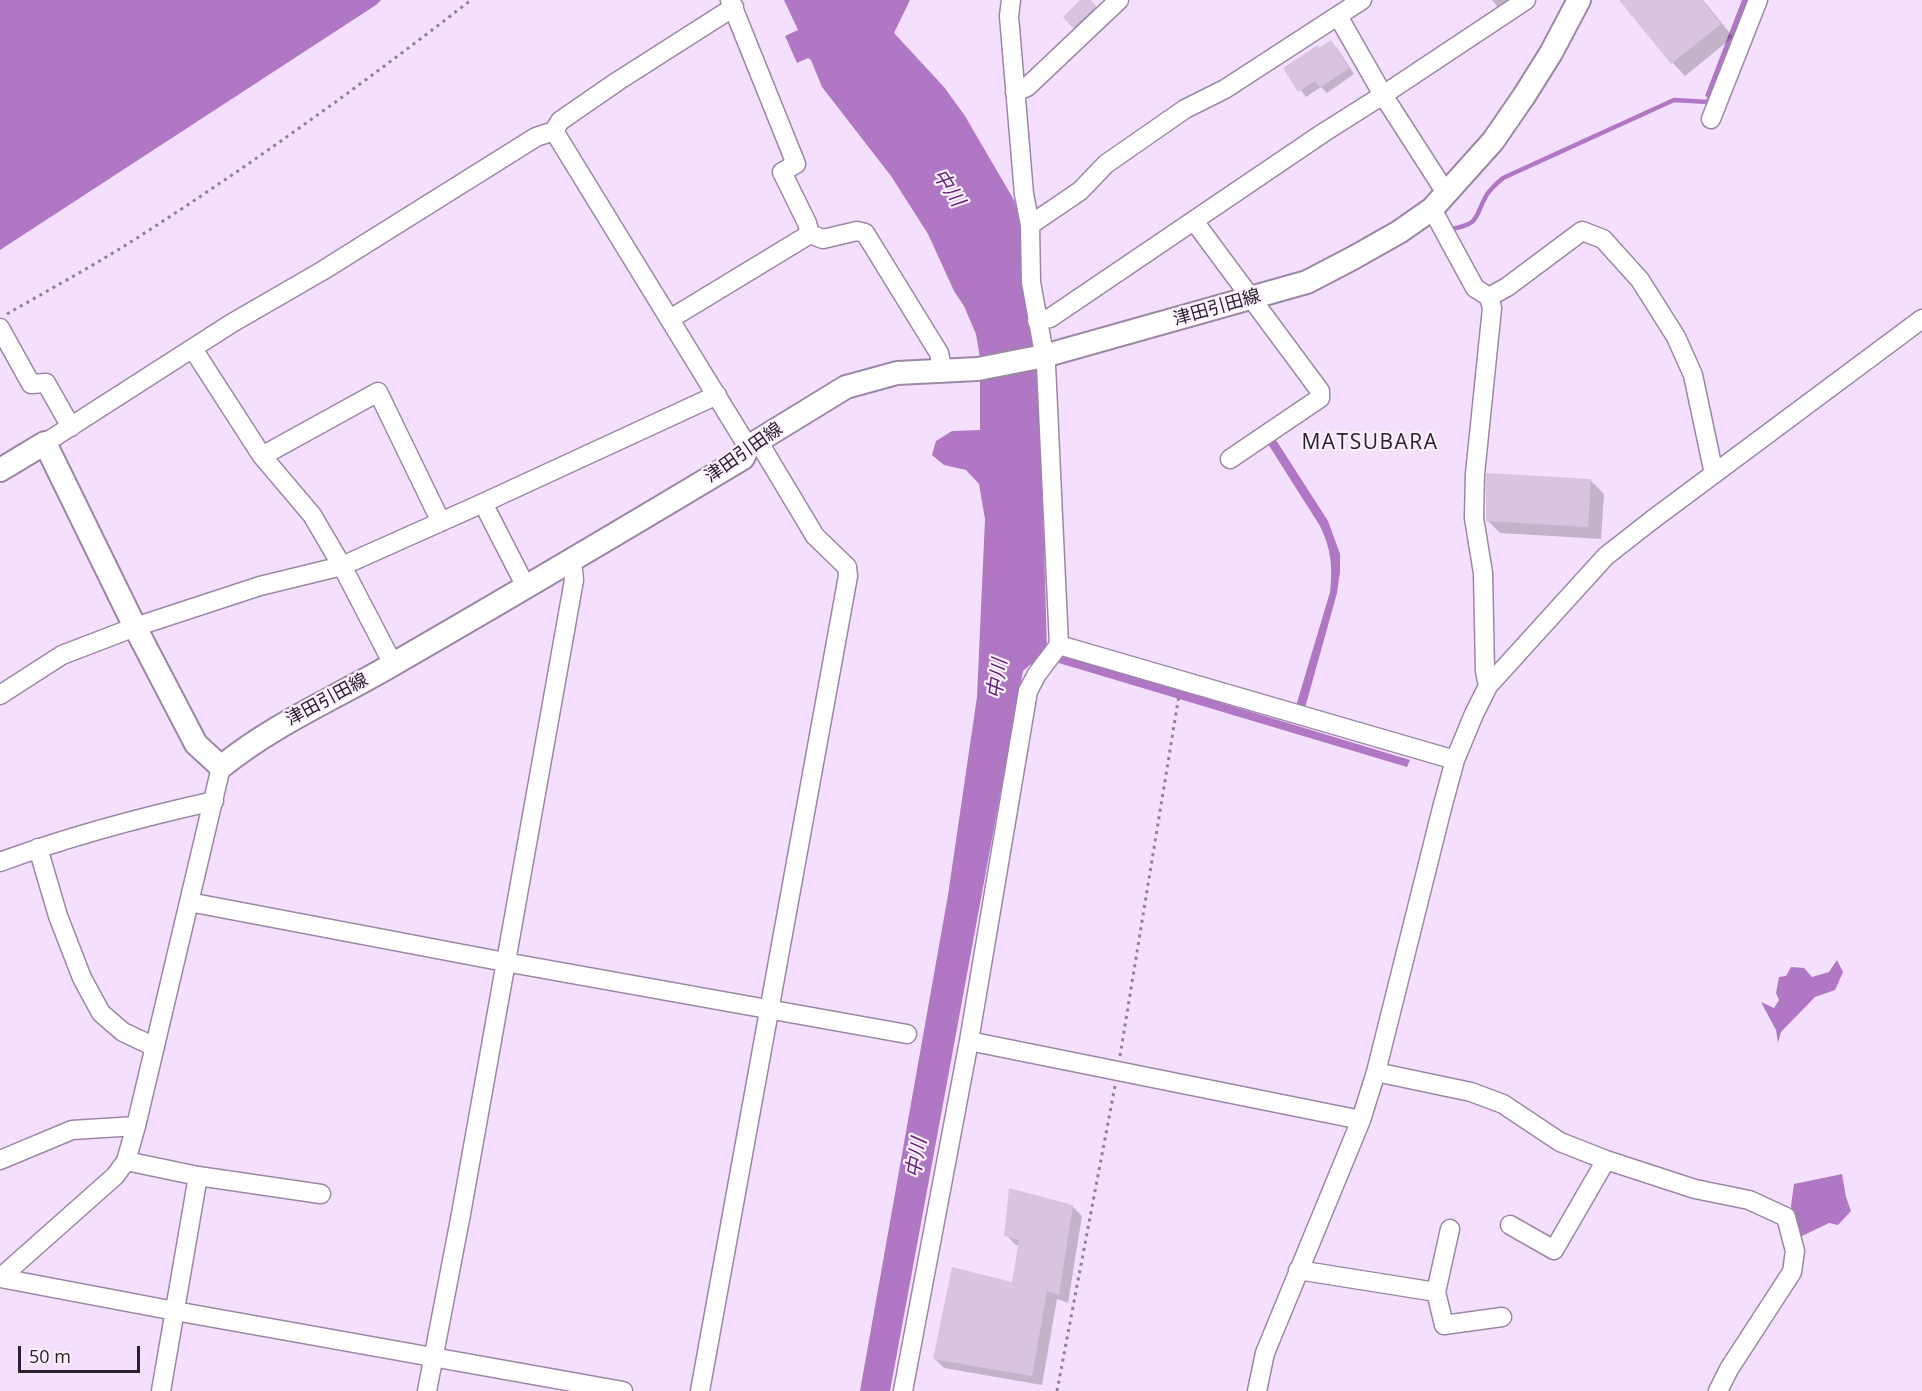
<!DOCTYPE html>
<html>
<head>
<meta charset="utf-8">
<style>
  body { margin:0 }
  #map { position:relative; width:1922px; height:1391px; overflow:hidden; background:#f5dffe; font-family:"Open Sans",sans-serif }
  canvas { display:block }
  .scale { position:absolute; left:18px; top:1346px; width:122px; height:27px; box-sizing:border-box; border:3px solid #2a212d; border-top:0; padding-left:8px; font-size:18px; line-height:21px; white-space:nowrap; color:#2a212d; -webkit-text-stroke:4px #fbf2fe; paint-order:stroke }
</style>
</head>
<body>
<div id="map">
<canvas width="1922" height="1391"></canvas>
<div class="scale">50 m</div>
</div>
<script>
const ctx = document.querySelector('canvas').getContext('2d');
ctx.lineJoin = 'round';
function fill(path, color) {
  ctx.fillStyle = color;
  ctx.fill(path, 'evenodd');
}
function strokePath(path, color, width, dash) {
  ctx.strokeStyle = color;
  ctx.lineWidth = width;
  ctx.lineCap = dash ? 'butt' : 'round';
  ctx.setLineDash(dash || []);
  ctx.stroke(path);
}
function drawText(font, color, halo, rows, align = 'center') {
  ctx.font = font + ' "Open Sans","Noto Sans JP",sans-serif';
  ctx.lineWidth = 4.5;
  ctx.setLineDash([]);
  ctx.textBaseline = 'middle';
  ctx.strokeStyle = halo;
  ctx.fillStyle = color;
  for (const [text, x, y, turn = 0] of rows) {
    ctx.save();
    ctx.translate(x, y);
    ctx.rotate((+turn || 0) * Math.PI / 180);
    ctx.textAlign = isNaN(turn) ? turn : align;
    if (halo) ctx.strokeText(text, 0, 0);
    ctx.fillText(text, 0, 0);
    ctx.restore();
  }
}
fill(new Path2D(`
  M0 0H381L376 5 0 250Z
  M784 0H910L894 33 944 87 965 116 1014 200 1025 232 1026 283 1030 330 1039 372 1047 650 1410 760 1407 767 1042 658 1030 665 1023 671 890 1391H860L948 895 977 697 985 519 979 484 966 470 944 465 932 455 936 441 952 431 980 430V358L976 334 964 306 954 291 928 234 891 176 822 87 811 60 808 58 797 63 785 36 798 30Z
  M1742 0H1752L1713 99 1705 96Z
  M1276 440 1328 521 1340 554V572L1337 593 1305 708 1296 706 1330 592C1333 568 1331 548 1320 526L1268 444Z
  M1837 960 1843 972 1835 990 1815 997 1781 1032 1778 1043 1776 1030 1761 1002 1774 1008 1779 1000 1776 993 1779 977 1786 976 1791 967 1804 968 1812 977 1829 972Z
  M1842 1174 1846 1197 1851 1211 1838 1225 1829 1223 1798 1238 1791 1206 1794 1184Z`), '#b077c5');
fill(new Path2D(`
  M1082 0H1089L1101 13 1080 33 1065 17Z
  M1492 0H1529L1505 16Z
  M1621 0H1703L1733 37 1685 76 1673 63Z
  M1331 42 1337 48 1354 74 1327 93 1321 87 1306 97 1285 69Z
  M1591 481 1604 494 1601 539 1500 533 1487 520Z
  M1072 1206 1082 1216 1068 1303 1057 1299 1042 1385 944 1368 934 1358 1014 1283 1020 1246 1016 1245 1006 1235Z`), '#0003');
strokePath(new Path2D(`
  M1451 229C1480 224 1474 218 1486 196 1490 189 1497 183 1503 178L1674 100 1708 102 1711 93`), '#b077c5', 4.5);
fill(new Path2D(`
  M1080 0H1091L1096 6 1073 28 1063 17Z
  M1619 0H1702L1721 24 1671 64Z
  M1331 40 1349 68 1320 88 1315 81 1298 92 1283 68 1318 45 1319 48Z
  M1486 473 1591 479 1588 527 1486 521Z
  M1009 1188 1073 1205 1059 1295 1047 1291 1032 1376 933 1359 952 1267 1012 1282 1019 1240 1004 1236Z`), '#d8c3e1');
const minor = new Path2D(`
  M730 0 796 164 782 172 807 223 810 234
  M1338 16 1383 95 1446 193
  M1015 92 1027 87 1119 0
  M1711 119 1758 0
  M554 131 560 121 618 81 734 7
  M1432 209 1475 288 1489 297 1507 287 1582 231 1603 239 1640 280 1676 337 1693 375 1714 474
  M1194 221 1320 391V398L1230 459
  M1030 225 1080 191 1106 164 1185 109 1225 89 1362 0
  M670 319 810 234 823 239 857 231 865 233 939 353 943 372
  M1037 321 1050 318 1323 133 1383 95 1526 0
  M0 328 31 384 46 383 71 427
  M193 349 262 456 312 515 342 566 393 664
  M45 443 232 323 322 271 536 137 554 131 748 447
  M262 456 378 392 441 522
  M483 503 526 587
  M1059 645 1455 760
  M1488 686 1485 671 1483 573 1474 518 1475 474 1492 308 1489 297
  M0 695 62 655 135 627 260 586 342 566 483 503 717 395
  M38 848 58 916 82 978 101 1013 123 1032 155 1047
  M0 862C70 836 142 817 214 801
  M189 902 505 962 907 1034
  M969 1041 1361 1120
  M1376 1072 1471 1092 1503 1104 1560 1142 1606 1160 1695 1189 1749 1200 1786 1217 1795 1251 1792 1272 1729 1369 1718 1391
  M0 1160 72 1130 136 1126
  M126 1161 198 1176 321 1194
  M1510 1225 1554 1250 1606 1160
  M1450 1229 1436 1292 1444 1325 1502 1317
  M1298 1270 1436 1292
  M0 1278 115 1176 126 1161 136 1126 221 767
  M1 1278 175 1311 623 1391
  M161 1391 198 1176
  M427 1391 461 1214 574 580 572 561
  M700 1391 848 576 847 567 815 536 758 441
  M903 1391 969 1041 1028 691 1037 674 1059 645 1046 365 1031 282 1030 225 1024 194 1009 16 1011 0
  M1257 1391 1265 1353 1361 1120 1376 1072 1442 808 1455 760 1474 714 1488 686 1606 556 1652 520 1922 319`);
const major = new Path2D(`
  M0 470 45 443 135 627 196 744 221 767C275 723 338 697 397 662 513 595 628 527 743 458L748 447 846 387 897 373 978 369 1044 356 1307 282 1353 258 1399 232 1432 209 1493 141 1524 96 1551 53 1579 0`);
strokePath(minor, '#9c88a4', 21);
strokePath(major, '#9c88a4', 26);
strokePath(new Path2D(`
  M7 314C50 289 95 265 137 238 252 164 363 84 471 0
  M1120 1056 1179 695
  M1057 1391 1115 1086`), '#908096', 3, [3, 4.5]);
strokePath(minor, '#fff', 18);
strokePath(major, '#fff', 22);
drawText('18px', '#2a212d', '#fbf2fe', [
  ["津田引田線",1217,308,-16],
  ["津田引田線",744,453,-35],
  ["津田引田線",327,700,-28]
]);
drawText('italic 20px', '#641c7a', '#fbf2fe', [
  ["中川",948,188,57],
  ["中川",998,679,-82],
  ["中川",917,1158,-80]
]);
ctx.letterSpacing = '1.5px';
drawText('21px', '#2a212d', '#fbf2fe', [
  ["MATSUBARA",1370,443]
]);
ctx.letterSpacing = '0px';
</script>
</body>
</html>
